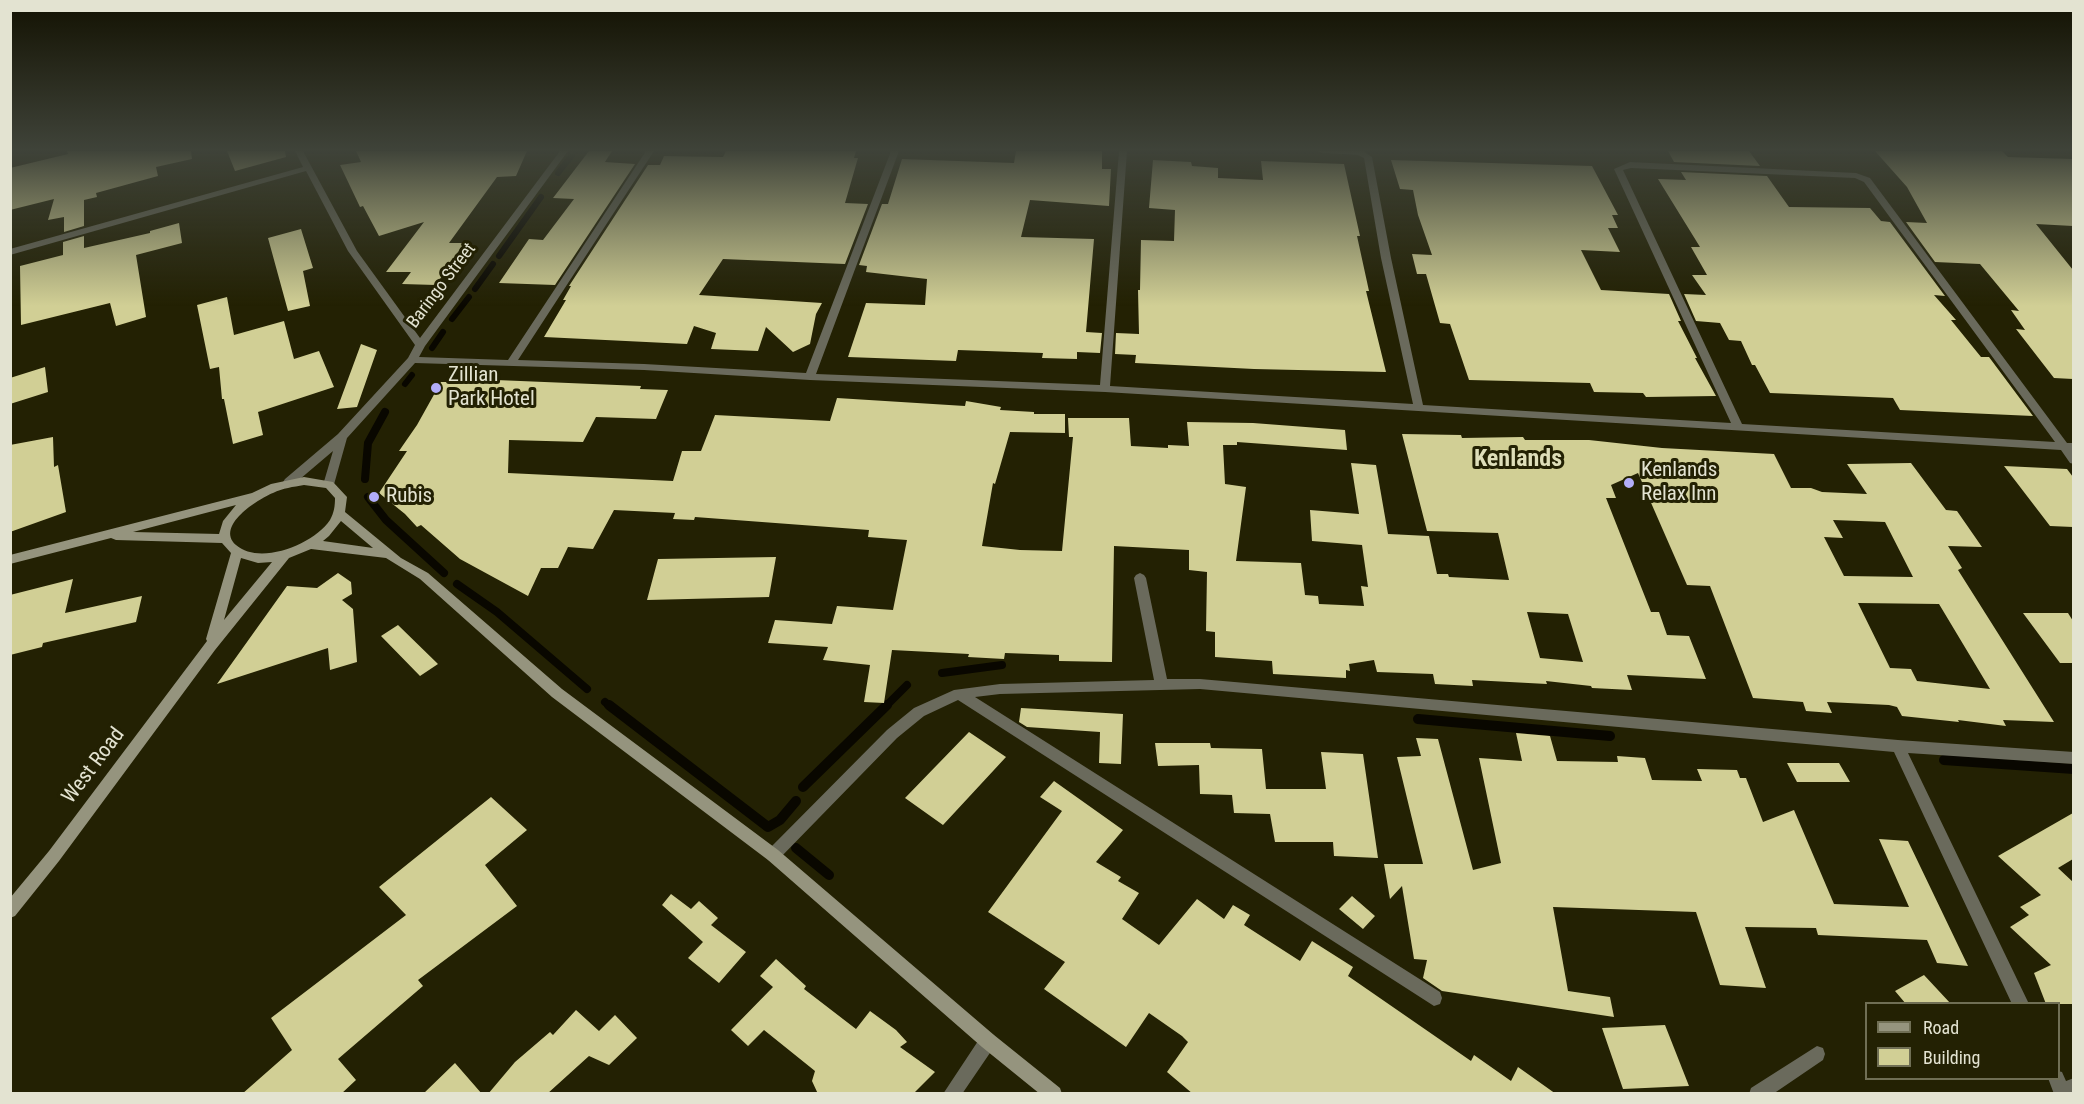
<!DOCTYPE html>
<html>
<head>
<meta charset="utf-8">
<style>
  body { margin:0 }
  #map { position:relative; width:2084px; height:1104px; overflow:hidden; background:#232103; font-family:"Roboto Condensed",sans-serif }
  canvas { display:block }
  .frame { position:absolute; inset:0; border:12px solid #e3e3d1; pointer-events:none }
  .legend { position:absolute; left:1865px; top:1002px; width:195px; height:78px; box-sizing:border-box; background:#232103; border:2px solid #706f55; margin:0; padding:8px 10px; list-style:none; font-size:18px; color:#e3e3d1 }
  .legend li { display:flex; align-items:center; gap:12px; height:30px }
  .legend b { width:30px; border:2px solid #706f55 }
</style>
</head>
<body>
<div id="map">
<canvas width="2084" height="1104"></canvas>
<div class="frame"></div>
<ul class="legend">
<li><b style="height:8px;background:#95947e"></b>Road</li>
<li><b style="height:16px;background:#d1cf95"></b>Building</li>
</ul>
</div>
<script>
const ctx = document.querySelector('canvas').getContext('2d');
ctx.lineJoin = 'round';
function strokePath(path, color, width, dash) {
  ctx.strokeStyle = color;
  ctx.lineWidth = width;
  ctx.lineCap = dash ? 'butt' : 'round';
  ctx.setLineDash(dash || []);
  ctx.stroke(path);
}
function fill(path, color) {
  ctx.fillStyle = color;
  ctx.fill(path, 'evenodd');
}
function drawText(font, color, halo, rows, align = 'center') {
  ctx.font = font + ' "Roboto Condensed",sans-serif';
  ctx.lineWidth = 6;
  ctx.setLineDash([]);
  ctx.textBaseline = 'middle';
  ctx.strokeStyle = halo;
  ctx.fillStyle = color;
  for (const [text, x, y, turn = 0] of rows) {
    ctx.save();
    ctx.translate(x, y);
    ctx.rotate((+turn || 0) * Math.PI / 180);
    ctx.textAlign = isNaN(turn) ? turn : align;
    if (halo) ctx.strokeText(text, 0, 0);
    ctx.fillText(text, 0, 0);
    ctx.restore();
  }
}
strokePath(new Path2D(`
  M558 173 572 155
  M499 256 541 197
  M475 289 493 264
  M452 319 469 297
  M432 348 443 332
  M405 384 412 375`), '#090700', 6);
strokePath(new Path2D(`
  M365 479 368 443 385 412
  M368 497 386 520 444 573
  M457 584 497 612 587 689
  M942 673 1002 665
  M605 702 611 707
  M885 707 907 685`), '#090700', 8);
strokePath(new Path2D(`
  M609 705 768 827 780 820 796 801
  M1418 719 1610 736
  M1944 760 2074 769
  M803 787 887 705
  M796 848 829 875`), '#090700', 10);
fill(new Path2D(`
  M67 151H191L192 159 156 167 158 176 96 193 97 197 84 200V226L64 232V217L48 220 54 199 10 210V168L68 154Z
  M227 151H285L286 157 235 171Z
  M356 151H527L516 176 497 177 449 243H464L436 285 402 284 411 272H386L424 222 379 236 363 206 360 207 340 165 361 162Z
  M589 151H612L605 162 635 164 555 285 499 283 529 239 543 240 574 199 553 198Z
  M726 151H856L854 158H858L845 203 868 204 845 264 723 259 699 295 822 303 816 314 810 344 793 352 766 327 758 351 711 349 716 333 694 326 687 344 544 337 566 300H563L571 286H569L648 165H660L664 156 723 157Z
  M1016 151H1102V169H1111L1109 206 1030 200 1021 237 1094 239 1086 332 1102 333 1100 353 1077 352V359L1042 358 1043 353 958 350 956 361 848 357 866 303 925 305 927 279 866 272 867 266 859 265 882 204H888L902 159 1014 163Z
  M1668 151H1749L1760 166 1674 162Z
  M1875 151H2002L2008 157 2073 159V226L2036 224 2073 270V379L2054 378 2016 329 2025 330 2011 310 2019 311 1980 264 1935 262 1906 222 1927 223 1907 187Z
  M1153 160 1191 162 1192 166 1218 168V178L1263 180 1261 161 1344 164 1360 236H1357L1369 291H1366L1386 372 1254 369 1135 363 1136 355 1115 354 1116 333 1139 334 1138 290H1140L1141 240 1174 241 1175 210 1149 208Z
  M1391 160 1592 166 1618 215H1612L1618 228H1608L1620 252 1581 250 1601 290 1669 294 1681 321H1678L1697 358H1695L1716 396 1646 397 1643 393 1594 392 1590 383 1469 380 1450 324 1440 323 1426 274H1417L1412 254 1432 255 1418 215 1413 190 1400 189Z
  M1681 172 1767 176 1789 207 1870 208 1881 221 1890 222 1945 296 1934 295 1956 320H1951L1981 357H1989L2033 416 1900 410 1893 398 1770 393 1755 365H1752L1741 341 1729 340 1720 323 1696 321 1684 294 1706 295 1692 275H1707L1691 247H1700L1658 179 1686 180Z
  M179 223 182 243 136 255 146 317 116 326 110 303 21 325 20 266 63 255V242L84 236V248L150 233V231Z
  M301 229 313 268 303 271 310 306 288 311 268 238Z
  M227 297 234 335 284 321 294 359 319 351 334 387 258 412 263 435 233 444 224 399H222L219 367 210 369 197 305Z
  M361 344 377 350 357 407 337 409Z
  M45 367 48 392 10 404V378Z
  M472 379 641 386 640 389 668 390 656 419 596 417 583 442 509 440 508 473 673 481 682 451H701L715 415 830 421 837 398 965 406 966 401 1001 407 1000 410 1034 412V414H1065V433L1010 432 995 484 993 483 982 546 1020 550 1062 551 1073 437H1069L1068 418H1129L1131 446 1168 448V445L1189 446 1187 422 1253 423 1345 430 1347 450 1237 442V445H1223L1225 484 1246 487 1236 561 1301 563 1305 595 1318 596 1319 604 1364 606 1361 586 1368 587 1362 545 1312 541 1310 510 1359 514 1351 463 1376 465 1388 534 1429 536 1437 574H1448L1449 577 1509 580 1498 533 1427 531 1402 434 1461 435 1462 438 1523 437 1525 440H1589L1662 448 1774 454 1791 488H1811L1822 492 1867 494 1847 464 1911 463 1946 510 1957 511 1982 547 1948 546 1962 568 1958 570 2054 722 2003 720 2006 726 1958 720 1959 722 1902 716 1897 707 1889 705 1827 702 1832 713 1806 711 1803 702 1753 698 1710 586 1687 585 1638 473 1611 485 1616 498H1606L1651 612H1659L1667 635 1689 636 1706 679 1627 675 1632 690 1592 688 1591 686 1546 681 1547 684 1472 680 1473 686 1435 684 1433 674 1377 672 1374 660 1349 664 1350 671 1346 670V678L1273 674 1272 661 1215 657V632L1206 631 1207 572 1189 570V550L1114 546 1112 662 1059 661V655L1005 653 1004 659 968 657 969 654 892 650 884 703 864 702 870 665 823 660 828 647 768 643 775 620 832 624 837 606 893 610 907 540 868 537 869 530 695 517 694 520 673 519 675 513 614 510 593 549 568 547 558 568H541L528 596 460 559 421 525 417 527 405 514 379 493 407 451H399L417 425 441 382H470ZM1833 520 1885 522 1913 577 1844 576 1824 537 1843 538ZM1858 603 1939 604 1990 689 1917 681 1911 669 1890 668ZM1527 612 1568 614 1583 662 1540 658Z
  M53 437 54 467 58 465 66 512 10 532V445Z
  M2004 466 2067 469 2073 477V527L2050 526Z
  M776 557 769 597 647 600 658 559Z
  M338 573 351 582 352 594 342 600 353 609 357 662 330 670 328 648 217 684 287 586 317 588Z
  M73 579 65 613 142 596 136 622 43 643 42 647 10 655V595Z
  M2023 613H2068L2073 621V663H2060Z
  M398 625 438 664 420 676 381 636Z
  M1021 708 1123 714 1121 764 1099 763 1100 732 1027 727 1019 722Z
  M969 732 1006 757 943 825 905 798Z
  M1516 733 1550 736 1557 761 1618 762 1617 756 1645 758 1652 780 1702 781 1697 769 1737 770 1740 778H1746L1763 822 1794 810 1834 904 1909 907 1879 839 1908 841 1968 966 1937 963 1927 940 1818 935 1816 928 1745 927 1766 988 1720 985 1696 912 1553 907 1568 991 1610 997 1614 1017 1442 991 1423 978 1427 960 1414 959 1402 886 1390 899 1384 864H1423L1397 757 1421 756 1416 738 1438 739 1473 870 1501 863 1479 758 1522 761Z
  M1155 743H1210L1211 748 1262 749 1266 789H1326L1321 752 1363 754 1378 858 1334 856 1333 842H1275L1270 814 1234 813 1232 795 1200 794 1199 765 1158 766Z
  M1787 763H1839L1850 782H1797Z
  M1054 781 1123 830 1096 862 1121 877 1118 881 1139 893 1122 919 1159 945 1197 899 1224 919 1233 905 1250 915 1244 925 1300 961 1312 941 1353 967 1348 976 1471 1061 1474 1055 1511 1081 1518 1067 1556 1094H1193L1167 1072 1188 1042 1182 1036 1149 1013 1126 1047 1044 989 1065 962 988 912 1062 811 1040 797Z
  M491 797 527 830 485 865 517 906 418 980 423 986 338 1059 356 1080 341 1094H242L292 1050 271 1018 406 915 379 887Z
  M2073 813V859L2058 868 2073 882V1004H2046L2034 973 2051 965 2010 927 2029 915 2020 907 2041 895 1998 856Z
  M671 894 691 909 699 901 718 918 711 925 746 952 719 983 688 958 703 942 662 905Z
  M1352 896 1375 916 1363 929 1339 909Z
  M776 959 806 986 804 989 856 1029 870 1011 896 1030 907 1042 900 1047 935 1072 913 1094H818L812 1081 815 1071 764 1030 748 1046 731 1030 773 987 760 976Z
  M1924 975 1951 1004H1906L1895 991Z
  M576 1010 599 1031 615 1015 637 1038 609 1065 589 1056 547 1094H488L515 1062 550 1032 553 1035Z
  M1665 1025 1689 1086 1623 1089 1602 1028Z
  M455 1063 482 1094H423Z`), '#d1cf95');
fill(new Path2D(`
  M295 151H303L357 251 420 338 560 151H568L425 346 419 357 508 360 646 151H654L518 360 644 364 806 373 891 151H899L816 374 1100 385 1119 151H1127L1110 386 1413 404 1381 258 1364 158 1358 155 1322 153 1318 151H1363L1372 157 1391 258 1423 405 1731 423 1614 169 1630 162 1856 173 1870 178 2067 443H2074V464L2070 463 2061 450 1105 392 810 380 644 370 415 363 347 438 333 488 329 489 323 485 333 451 293 485H285L283 482 285 479 338 434 408 358 415 345 348 251 306 171 10 255V249L303 167ZM1631 168 1855 178 1864 182 2055 442 1742 424 1623 170Z
  M1140 573 1144 575 1146 578 1167 679H1200L1898 740 2074 752V764L1908 753 2029 1004H2012L1894 752 1200 689 1000 694 975 697 1440 992 1442 998 1440 1004 1434 1006 958 700 924 716 897 738 778 860 773 862 768 860 766 855 768 850 887 730 914 708 954 690 1000 684 1154 680 1134 578 1136 575Z
  M988 1033 994 1035 996 1041 994 1047 962 1094H943L982 1035Z
  M1817 1046 1823 1048 1825 1054 1823 1060 1773 1094H1749L1751 1088Z
  M2058 1071 2062 1072 2066 1081 2074 1078V1094H2054L2048 1078H2058Z`), '#6a6a5c');
fill(new Path2D(`
  M304 477 333 482 347 497 345 512 401 558 428 573 562 689 778 850 994 1035 1060 1088 1062 1094H1040L982 1047 768 860 552 697 420 579 386 558 311 549 289 558 215 650 59 861 15 916 10 918V898L49 851 207 641 206 639 231 553 222 543 116 540 111 538 10 564V555L252 493 271 484ZM304 485 326 488 335 498C335 506 334 513 330 520 314 544 260 566 236 545 215 526 258 499 273 493 283 488 293 487 304 485ZM236 505 223 521 219 534 133 532ZM341 521 373 548 323 541 329 536ZM241 558 258 563 272 562 224 620Z`), '#95947e');
const sky = ctx.createLinearGradient(0, 0, 0, 306);
sky.addColorStop(0, '#131202');
sky.addColorStop(0.49, '#3f4339');
sky.addColorStop(1, '#3f433900');
ctx.fillStyle = sky;
ctx.fillRect(0, 0, 2084, 306);
for (const [x, y, r, color] of [
  [436,388,6,"#b2adf9"],
  [1629,483,6,"#b2adf9"],
  [374,497,6,"#b2adf9"]
]) {
  const dot = new Path2D();
  dot.arc(x, y, r, 0, 2 * Math.PI);
  ctx.fillStyle = color;
  ctx.fill(dot);
  strokePath(dot, '#232103', 2);
}
drawText('18px', '#e3e3d1', '#232103', [
  ["Baringo Street",442,286,-53]
]);
drawText('21px', '#e3e3d1', '#232103', [
  ["Zillian",448,376],
  ["Park Hotel",448,400],
  ["Kenlands",1641,471],
  ["Relax Inn",1641,495],
  ["Rubis",386,497]
], 'left');
drawText('21px', '#e3e3d1', '#232103', [
  ["West Road",94,766,-53]
]);
drawText('bold 24px', '#dedeb9', '#232103', [
  ["Kenlands",1518,460]
]);
</script>
</body>
</html>
